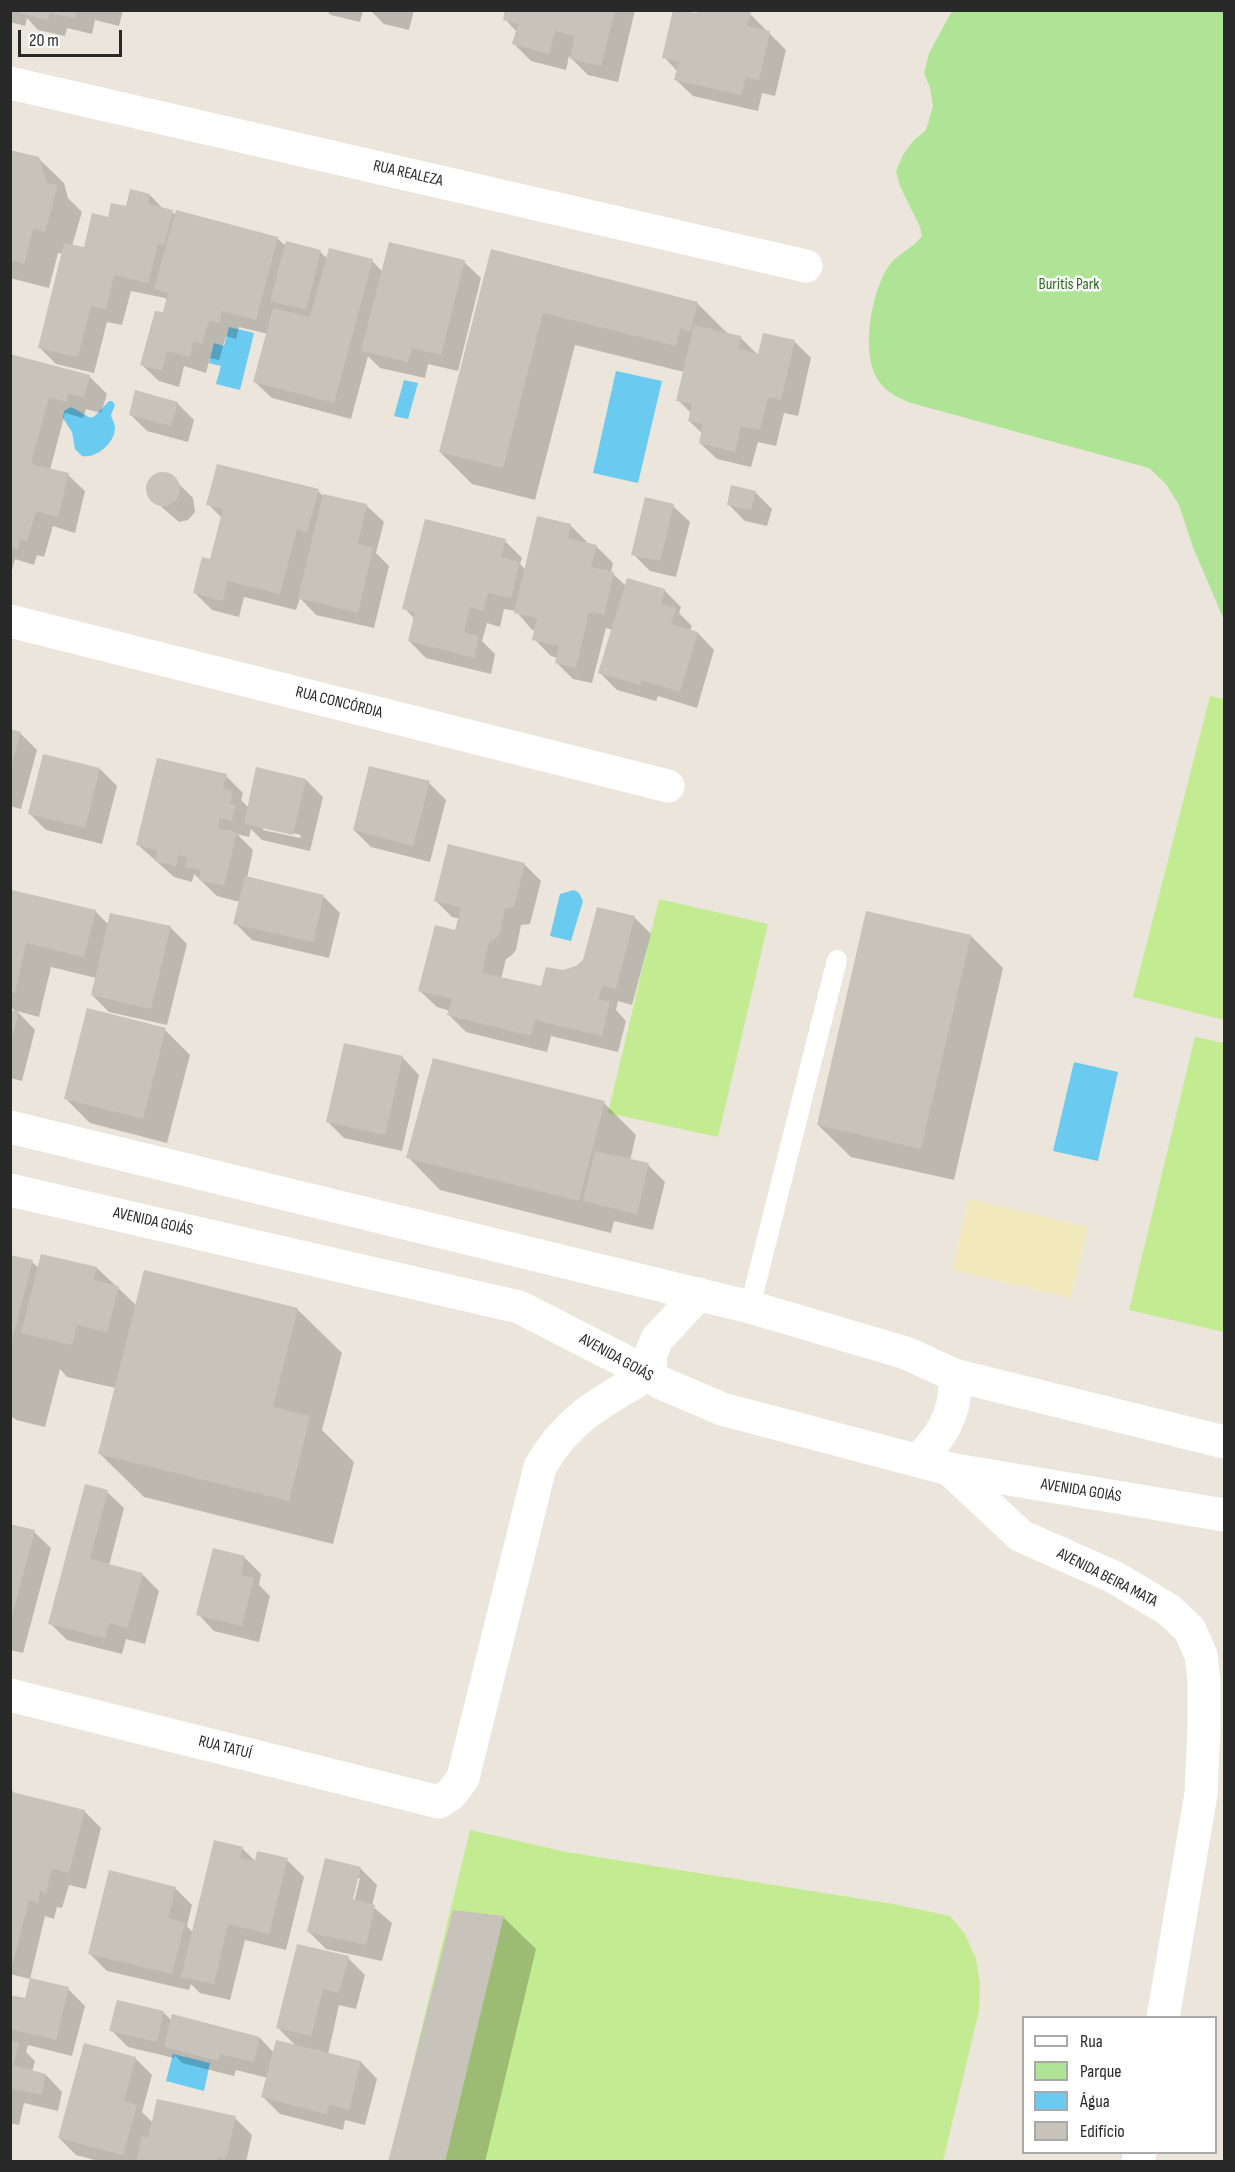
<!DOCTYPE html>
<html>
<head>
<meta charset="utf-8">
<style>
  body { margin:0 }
  #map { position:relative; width:1235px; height:2172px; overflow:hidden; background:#ece5db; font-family:"Sofia Sans Condensed",sans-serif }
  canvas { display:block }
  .frame { position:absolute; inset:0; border:12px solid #292929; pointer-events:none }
  .legend { position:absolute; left:1022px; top:2016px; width:195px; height:138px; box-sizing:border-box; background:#fff; border:2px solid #a9a9a9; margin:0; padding:8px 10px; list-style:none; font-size:18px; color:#292929 }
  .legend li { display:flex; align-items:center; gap:12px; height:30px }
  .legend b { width:30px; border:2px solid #a9a9a9 }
  .scale { position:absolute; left:18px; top:30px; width:104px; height:27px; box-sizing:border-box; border:3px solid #292929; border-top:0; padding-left:8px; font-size:18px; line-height:21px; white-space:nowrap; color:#292929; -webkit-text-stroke:4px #fff; paint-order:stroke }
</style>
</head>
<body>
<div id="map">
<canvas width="1235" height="2172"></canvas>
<div class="frame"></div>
<ul class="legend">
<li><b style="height:8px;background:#fff"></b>Rua</li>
<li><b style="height:16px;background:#afe396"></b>Parque</li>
<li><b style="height:16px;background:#6bcaf0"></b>Água</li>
<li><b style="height:16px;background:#c7c2ba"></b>Edifício</li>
</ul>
<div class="scale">20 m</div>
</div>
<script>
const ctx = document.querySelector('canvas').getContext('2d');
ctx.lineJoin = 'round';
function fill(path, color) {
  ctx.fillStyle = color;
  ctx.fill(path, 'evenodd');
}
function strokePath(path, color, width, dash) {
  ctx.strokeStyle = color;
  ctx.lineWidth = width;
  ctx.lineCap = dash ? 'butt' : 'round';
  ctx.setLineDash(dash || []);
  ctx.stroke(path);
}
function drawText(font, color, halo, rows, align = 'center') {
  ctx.font = font + ' "Sofia Sans Condensed",sans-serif';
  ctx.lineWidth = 5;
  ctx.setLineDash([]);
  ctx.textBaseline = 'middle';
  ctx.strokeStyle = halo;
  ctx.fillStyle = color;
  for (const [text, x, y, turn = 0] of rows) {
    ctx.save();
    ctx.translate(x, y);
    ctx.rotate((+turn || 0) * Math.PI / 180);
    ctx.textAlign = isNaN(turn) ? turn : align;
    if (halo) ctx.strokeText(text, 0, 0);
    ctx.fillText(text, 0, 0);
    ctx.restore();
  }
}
fill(new Path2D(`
  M952 11H1224V620L1193 547 1179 505 1166 484 1149 468 911 403C899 398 889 394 880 383 859 356 871 294 888 267 896 254 913 249 922 236L920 227 900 186 896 171 903 155 913 141 926 130 933 106 930 88 924 73 929 53Z`), '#afe396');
fill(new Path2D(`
  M969 1199 1088 1227 1071 1298 952 1270Z`), '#f2eabd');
fill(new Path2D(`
  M1210 696 1224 699V1020L1133 997Z
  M659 899 768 924 718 1137 608 1113Z
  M1195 1037 1224 1043V1332L1129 1310Z
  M470 1830 566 1852 893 1904 950 1916 965 1934 976 1959 980 1984 979 2011 943 2161 389 2162Z`), '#c3eb91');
fill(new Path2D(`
  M229 327 254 333 240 390 216 384 221 366 209 363 214 343 224 346Z
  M616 371 662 381 638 483 593 473Z
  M404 380 418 383 408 419 394 416Z
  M109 401H112L115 405 111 415C112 419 115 424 115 428 115 443 96 459 82 456L75 449 72 432 63 418 64 411 71 407C97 419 86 425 109 401Z
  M574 890 579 893 583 901 571 941 550 936 560 894Z
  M1074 1062 1118 1072 1098 1161 1053 1151Z
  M173 2054 210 2063 204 2091 166 2081Z`), '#6bcaf0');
fill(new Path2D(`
  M10 10H123L119 26 95 20 92 34 67 28 65 36 38 30 27 18 25 26 10 22Z
  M326 10H363L360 22 331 15Z
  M370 10H414L409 30 384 24Z
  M507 10H635L618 82 588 75 569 56 566 70 531 61 514 44 517 32 505 19Z
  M675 10 698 15 699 10H735L750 14 786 50 775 96 762 93 758 111 693 96 676 80 678 72 664 57Z
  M10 151 38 158 64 183 68 198 82 212 72 246 85 249 109 219 150 195 164 210 172 212 176 215 277 238 286 246 320 252 328 259 372 261 383 272 464 262 481 278 458 371 428 364 425 378 380 368 368 356 351 419 272 398 255 382 268 334 239 327 236 339 226 336 219 360 210 358 206 373 184 366 179 387 159 381 142 365 164 314 168 301 165 298 131 291 122 325 107 322 94 373 56 364 39 347 63 254 58 253 49 288 10 278Z
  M492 251 697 303 729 335 740 337 759 356 795 342 811 358 798 416 784 413 776 446 758 442 751 467 717 459 700 443 703 434 689 421 691 413 678 400 684 372 575 345 535 500 472 484 440 452Z
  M10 356 90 377 107 394 101 413 86 409 83 418 65 413 50 470 68 475 85 491 75 533 53 526 44 557 37 555 34 565 15 559 11 574Z
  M177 403 194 420 188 442 147 431 130 414Z
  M162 474H167L176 481 193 498 195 512 188 520 179 522 149 496 148 487 152 478Z
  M318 491 324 497 367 506 384 522 376 553 389 566 374 628 316 615 300 598 296 610 244 597 239 617 212 610 195 593 211 561 222 518 208 504Z
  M755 492 772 509 767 526 745 521 728 504Z
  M673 506 690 522 676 577 650 571 633 554Z
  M570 525 587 542 586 544 596 546 613 563 611 572 626 586 664 590 681 607 679 613 692 626 690 631 698 633 714 650 697 708 658 696 656 701 617 690 600 673 613 630 606 628 592 683 573 679 556 662 557 658 551 656 534 639 536 630H532L516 611 504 609 500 627 487 623 482 641 495 654 491 674 426 658 409 641 415 619 404 608 505 541 522 558 520 564 526 570Z
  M10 731 20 733 37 750 21 809 10 806Z
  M100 769 117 786 102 844 46 830 29 813Z
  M226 776 243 793 241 800 249 808 306 780 323 797 310 851 262 840 251 829 249 837 237 834 253 850 247 878 323 896 340 913 329 958 252 940 235 923 240 902 217 896 194 874 192 882 174 877 137 844ZM263 826 301 835 300 838 263 830Z
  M429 783 446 800 430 862 371 847 354 830Z
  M524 864 541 881 530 924 521 925 516 950 512 955 506 959 501 979 543 988 564 972 576 968 634 917 651 934 632 1005 618 1001 616 1010 626 1021 618 1052 551 1036 547 1052 466 1032 449 1015 450 1011 437 1007 420 991 456 932 460 919 452 917 435 900Z
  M10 895 95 911 109 925 170 927 187 944 167 1025 109 1012 92 995 96 978 51 967 39 1017 17 1011 35 1030 22 1081 10 1078V1011L17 1013 10 1006Z
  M971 936 1003 968 954 1180 851 1157 818 1125Z
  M165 1030 190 1055 167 1143 90 1123 65 1098Z
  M403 1058 419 1075 402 1151 344 1138 327 1121Z
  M604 1103 636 1135 630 1161 648 1165 665 1182 653 1230 614 1221 611 1233 440 1190 408 1157Z
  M10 1256 32 1262 39 1268H97L136 1305 297 1309 342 1353 322 1430 354 1462 333 1544 144 1497 99 1453 116 1388 67 1377 60 1369 45 1427 16 1420 10 1415Z
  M107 1492 124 1508 109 1566 142 1574 159 1591 145 1644 126 1639 122 1654 67 1640 50 1623Z
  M10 1525 34 1532 51 1548 23 1653 10 1650Z
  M244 1557 261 1574 259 1585 270 1596 259 1642 214 1631 198 1614Z
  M10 1788 15 1794 84 1811 101 1828 86 1889 69 1885 62 1908 57 1907 54 1919 45 1916 30 1979 10 1974Z
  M242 1848 256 1862 287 1860 304 1877 286 1950 245 1940 230 2000 200 1993 191 1984 189 1990 107 1971 90 1954 175 1888 192 1905 187 1926 193 1933Z
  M360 1868 377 1885 372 1906 392 1923 382 1961 326 1949 309 1932ZM357 1878H360L353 1907 350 1906Z
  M503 1917 536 1949 485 2162H389Z
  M348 1958 365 1975 356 2009 339 2005 328 2054 361 2062 377 2079 365 2125 345 2120 343 2130 280 2114 263 2097 268 2078 236 2070 234 2076 182 2063 175 2055 174 2058 128 2047 111 2030 118 2002 164 2013 172 2021 260 2038 274 2053 296 2046 278 2028Z
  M68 1989 85 2006 72 2056 28 2045 26 2052 35 2061 32 2072 46 2075 62 2092 58 2111 24 2103 19 2125 10 2123V1996L26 2000Z
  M135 2058 152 2075 142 2112 153 2123 235 2118 252 2135 246 2162H102L76 2155 59 2138Z`), '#0003');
fill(new Path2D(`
  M20 10H77L75 18 50 13 48 20 19 13Z
  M505 10H615L601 66 570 59 575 36 555 31 549 54 512 44 518 24 503 20Z
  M673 10 697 13V10L751 12 747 26 770 31 759 80 746 77 741 95 674 80 679 62 662 58Z
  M10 150 39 157 47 183 58 185 45 232 33 229 24 264 10 260Z
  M130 189 150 194 148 204 173 210 164 246 158 244 148 283 114 275 106 309 91 306 78 357 38 348 64 243 84 247 92 213 108 217 111 203 126 206Z
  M176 210 278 237 256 320 222 311 219 323 209 320 202 344 193 342 190 357 167 351 162 371 140 365 155 311 163 312 168 293 154 289Z
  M286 241 321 250 306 310 270 301Z
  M389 242 465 260 441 355 412 348 408 362 361 351Z
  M329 248 373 259 334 403 253 382 273 308 310 317Z
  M491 249 698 302 690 332 680 328 676 346 543 313 503 468 439 452Z
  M694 325 741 336 738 349 758 354 763 333 795 340 781 400 768 397 760 430 741 426 735 452 699 443 703 424 688 421 692 404 676 401Z
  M10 354 90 375 84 397 69 393 66 402 49 397 31 464 69 473 58 517 36 511 27 541 20 539 18 549 10 547Z
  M135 390 178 402 171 426 129 415Z
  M217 464 319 489 307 532 297 529 280 594 228 581 223 601 193 593 202 557 210 559 223 509 206 505Z
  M146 489a17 17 0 1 1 34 0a17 17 0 1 1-34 0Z
  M731 485 756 491 751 510 727 505Z
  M323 494 367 504 358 544 373 548 358 613 298 598Z
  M645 497 674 504 660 561 631 555Z
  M537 516 571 524 568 538 597 545 591 567 614 572 604 615 589 612 576 668 555 663 559 646 532 640 537 618 514 613Z
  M425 519 506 539 501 557 520 562 511 598 488 593 483 611 470 607 464 632 479 636 474 658 408 641 415 612 402 609Z
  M627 578 665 589 661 604 676 608 671 624 698 632 680 692 641 680 640 685 598 673Z
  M10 729 21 732 11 767H10Z
  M43 754 100 768 85 828 28 814Z
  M157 758 227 774 223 788 233 791 230 804 236 805 232 821 220 818 218 828 237 832 224 886 199 880 201 870 185 867 187 857 178 855 176 866 155 861 157 850 136 845Z
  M369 766 430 781 413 846 353 830Z
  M256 767 306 779 293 835 244 824Z
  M448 844 525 863 514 907 505 908 500 933 495 939 489 942 482 973 541 986 546 967 563 970 576 966 583 960 597 907 635 916 616 989 602 986 598 999 610 1002 602 1036 535 1020 531 1036 447 1015 452 999 418 991 435 925 455 930 461 907 434 901Z
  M245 876 324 895 313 942 233 924Z
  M12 890 96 910 84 957 26 943 15 993 10 992V897Z
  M866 911 971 935 921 1149 817 1125Z
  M110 913 171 926 151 1009 91 995Z
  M87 1008 166 1028 143 1119 64 1099Z
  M10 1010 19 1012 11 1042H10Z
  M344 1043 403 1056 385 1135 326 1122Z
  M433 1058 605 1101 579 1201 406 1158Z
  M595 1151 649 1163 637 1214 583 1201Z
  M41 1254 97 1267 94 1280 119 1286 107 1332 77 1325 72 1345 21 1333Z
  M10 1255 33 1260 11 1344 10 1343Z
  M144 1270 298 1308 273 1407 310 1416 289 1501 98 1454Z
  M85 1484 108 1490 90 1559 143 1573 128 1628 109 1623 105 1638 48 1624Z
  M10 1524 35 1530 11 1620H10Z
  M213 1548 245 1556 241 1575 254 1578 242 1626 196 1615Z
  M12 1792 85 1810 69 1873 52 1869 46 1893 40 1891 38 1903 29 1900 13 1963 10 1962V1800Z
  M214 1840 243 1847 240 1858 255 1861 257 1851 288 1858 269 1934 228 1924 214 1984 181 1977Z
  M325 1858 361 1867 353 1899 375 1905 366 1945 307 1932Z
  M109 1870 176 1887 168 1918 185 1923 172 1974 88 1954Z
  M453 1910 504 1916 445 2162H388Z
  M297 1944 349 1956 339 1993 323 1989 311 2036 276 2028Z
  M30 1978 69 1987 56 2040 10 2029V1995L25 1998Z
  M117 2000 164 2011 157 2042 109 2031Z
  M172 2014 260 2037 254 2062 220 2054 218 2061 164 2047Z
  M10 2040 19 2043 13 2065 46 2074 41 2095 10 2088Z
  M276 2040 361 2061 349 2110 329 2104 326 2114 261 2097Z
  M84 2043 136 2057 124 2101 137 2105 123 2155 58 2138Z
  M157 2099 236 2116 226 2159 218 2157 217 2162H136L142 2136 148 2138Z`), '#c7c2ba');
strokePath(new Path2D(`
  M750 1307 837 960`), '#fff', 20);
strokePath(new Path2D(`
  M10 83 806 266
  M10 621 668 786
  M949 1469 1021 1536 1114 1577 1169 1610 1190 1630 1201 1655 1204 1680V1728L1201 1794 1163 2018
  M10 1695 439 1802 451 1794 463 1778 540 1467C568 1418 602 1401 650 1374
  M1138 2162 1140 2152`), '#fff', 33);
strokePath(new Path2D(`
  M10 1127 750 1307 906 1353 954 1375 1224 1442
  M10 1190 519 1307 650 1374 659 1382 722 1409 949 1469 1224 1515
  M650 1374 651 1354 657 1339 699 1294
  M918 1460C942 1437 959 1409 954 1375`), '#fff', 33);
drawText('16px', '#292929', '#fff', [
  ["RUA REALEZA",408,174,13],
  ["RUA CONCÓRDIA",339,703,14],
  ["AVENIDA GOIÁS",153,1222,13],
  ["AVENIDA GOIÁS",616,1358,29],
  ["AVENIDA GOIÁS",1081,1491,9],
  ["AVENIDA BEIRA MATA",1107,1578,27],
  ["RUA TATUÍ",225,1748,14]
]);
drawText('16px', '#276719', '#fff', [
  ["Buritis Park",1069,285]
]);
</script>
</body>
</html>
